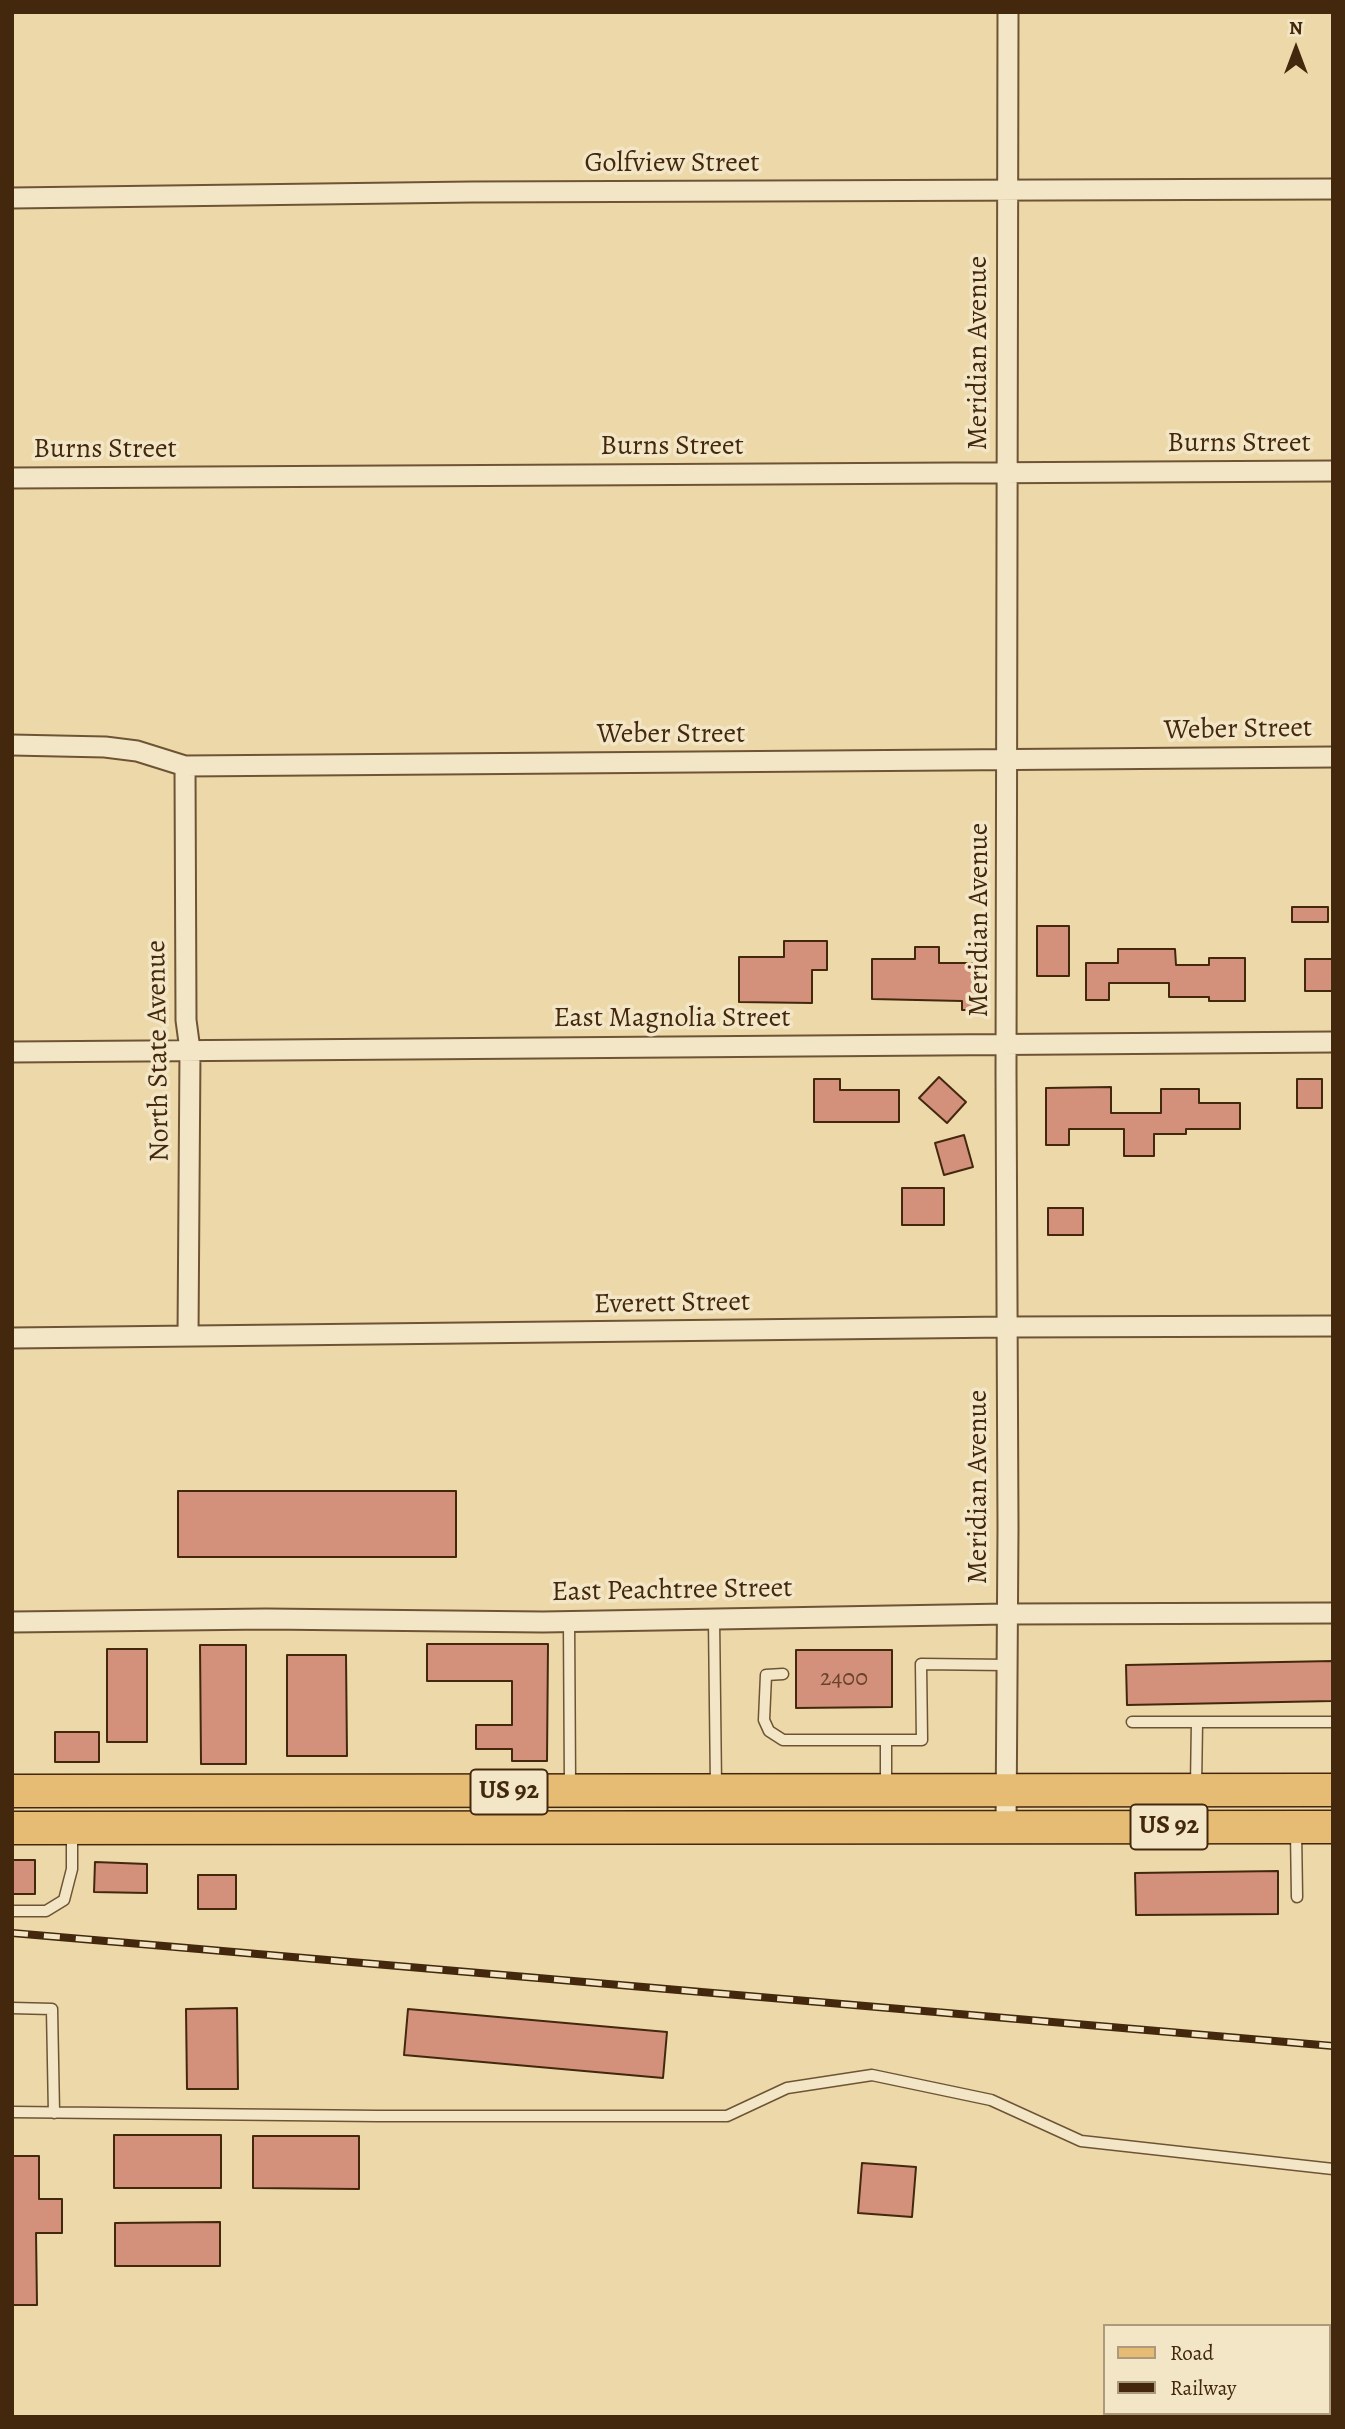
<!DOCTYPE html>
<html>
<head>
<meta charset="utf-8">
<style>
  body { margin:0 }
  #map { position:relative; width:1345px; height:2429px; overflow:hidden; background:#ecd8a9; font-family:Alegreya,serif }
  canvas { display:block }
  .frame { position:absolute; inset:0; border:14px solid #44280e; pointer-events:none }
  .legend { position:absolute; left:1103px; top:2324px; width:228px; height:91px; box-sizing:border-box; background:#f3e6c7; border:2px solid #ad9a7d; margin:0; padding:9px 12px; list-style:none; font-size:21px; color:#44280e }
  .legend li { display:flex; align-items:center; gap:14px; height:35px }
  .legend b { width:35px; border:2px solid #ad9a7d }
  .north { position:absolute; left:1261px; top:14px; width:70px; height:70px; -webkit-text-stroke:5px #f3e6c7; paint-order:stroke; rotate:0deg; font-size:19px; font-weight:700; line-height:28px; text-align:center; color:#44280e }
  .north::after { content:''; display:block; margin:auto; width:24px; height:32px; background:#44280e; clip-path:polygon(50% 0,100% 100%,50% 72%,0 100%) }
</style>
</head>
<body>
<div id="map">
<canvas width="1345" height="2429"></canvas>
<div class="frame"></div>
<ul class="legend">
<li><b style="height:9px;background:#e6bc74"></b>Road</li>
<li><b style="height:9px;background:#44280e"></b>Railway</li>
</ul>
<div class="north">N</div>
</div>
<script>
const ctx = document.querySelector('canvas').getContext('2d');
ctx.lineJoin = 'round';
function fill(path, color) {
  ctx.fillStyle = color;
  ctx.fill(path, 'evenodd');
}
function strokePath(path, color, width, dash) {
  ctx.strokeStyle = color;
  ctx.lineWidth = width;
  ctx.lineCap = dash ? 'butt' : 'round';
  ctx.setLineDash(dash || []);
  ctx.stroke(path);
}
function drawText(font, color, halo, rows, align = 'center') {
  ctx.font = font + ' Alegreya,serif';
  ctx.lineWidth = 7;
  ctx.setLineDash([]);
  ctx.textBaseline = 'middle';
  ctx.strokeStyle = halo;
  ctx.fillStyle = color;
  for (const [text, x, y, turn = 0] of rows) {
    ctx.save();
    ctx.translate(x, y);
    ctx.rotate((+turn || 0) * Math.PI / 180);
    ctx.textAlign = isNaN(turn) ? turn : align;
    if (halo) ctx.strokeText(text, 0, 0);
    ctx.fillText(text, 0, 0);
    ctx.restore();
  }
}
const building = new Path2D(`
  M1292 907H1328V922H1292Z
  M1037 926H1069V976H1037Z
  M784 941H827V970H812V1003L739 1002V957H784Z
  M915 947H939V963H981V1010H962V1001L872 999V959H915Z
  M1118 949H1175L1176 965H1209V958H1245V1001H1209V997H1169V983H1109V1000H1086V963H1118Z
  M1305 959H1333V991H1305Z
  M939 1077 966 1102 947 1123 919 1098Z
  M814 1079H840V1090H899V1122H814Z
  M1297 1079H1322V1108H1297Z
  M1111 1087V1113H1161V1089H1199V1103H1240V1129H1186V1134H1154V1156H1124V1129H1069V1145H1046V1088Z
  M964 1135 973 1167 944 1175 935 1143Z
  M902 1188H944V1225H902Z
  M1048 1208H1083V1235H1048Z
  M178 1491H456V1557H178Z
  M427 1644H548L547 1761H512V1749H476V1725H512V1681H427Z
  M200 1645H246V1764H201Z
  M107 1649H147V1742H107Z
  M796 1650H892V1707L796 1708Z
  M287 1655H346L347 1756H287Z
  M1333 1661V1701L1127 1705 1126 1665Z
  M55 1732H99V1762H55Z
  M12 1860H35V1894H12Z
  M95 1862 147 1864V1893L94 1892Z
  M1278 1871V1914L1136 1915 1135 1873Z
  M198 1875H236V1909H198Z
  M237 2008 238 2089H187L186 2009Z
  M408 2009 667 2032 663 2078 404 2055Z
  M114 2135H221V2188H114Z
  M253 2136H359V2189L253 2188Z
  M12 2156H39V2199H62V2233H36L37 2305H12Z
  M862 2163 916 2167 912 2217 858 2213Z
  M220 2222V2266H115V2223Z`);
fill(building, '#d3917c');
strokePath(building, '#44280e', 2);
const lane = new Path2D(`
  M714 1619 716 1787
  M569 1621 570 1785
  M783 1674 766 1675 764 1720 769 1731 783 1740H922L921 1664 1007 1665
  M1132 1722H1333
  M886 1785V1740
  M1196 1786 1197 1722
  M1296 1831 1297 1897
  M12 1911H46L64 1900 72 1869V1831
  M12 2008 52 2009 54 2113
  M12 2112 378 2116H727L787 2088 872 2075 991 2100 1081 2141 1333 2169`);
const street = new Path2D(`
  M12 198 472 192 1333 189
  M12 478 1333 471
  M12 745 105 747 137 751 185 766 1333 757
  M185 766 186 1020 190 1050 188 1336
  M12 1052 1333 1042
  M12 1338 1008 1327 1333 1326
  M12 1622 266 1619 543 1622 1007 1614 1333 1613
  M1006 1828 1008 1528 1006 1071 1008 12`);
const primary = new Path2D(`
  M12 1791 1333 1790
  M12 1828 1333 1827`);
strokePath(lane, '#6e5435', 13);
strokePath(street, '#6e5435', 23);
strokePath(primary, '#44280e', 35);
strokePath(lane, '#f3e6c7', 10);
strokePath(street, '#f3e6c7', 19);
strokePath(primary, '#e6bc74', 32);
const rail = new Path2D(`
  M12 1933 1333 2046`);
strokePath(rail, '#44280e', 8);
strokePath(rail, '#f3e6c7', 5, [16]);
drawText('24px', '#68422a', null, [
  ["2400",844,1679]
]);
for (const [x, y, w] of [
  [509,1792,77],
  [1169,1827,77]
]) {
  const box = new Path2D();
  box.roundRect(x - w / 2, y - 22.5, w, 45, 5);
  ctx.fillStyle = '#f3e6c7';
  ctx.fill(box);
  strokePath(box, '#44280e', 2);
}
drawText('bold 26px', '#44280e', null, [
  ["US 92",509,1792],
  ["US 92",1169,1827]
]);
drawText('28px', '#44280e', '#f3e6c7', [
  ["Golfview Street",672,164],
  ["Meridian Avenue",979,353,-90],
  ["Burns Street",1239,444],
  ["Burns Street",672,447],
  ["Burns Street",105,450],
  ["Weber Street",1238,730,-1],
  ["Weber Street",671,735],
  ["Meridian Avenue",980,920,-90],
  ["East Magnolia Street",672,1019],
  ["North State Avenue",159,1051,-91],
  ["Everett Street",672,1304,-1],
  ["Meridian Avenue",979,1487,-90],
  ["East Peachtree Street",672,1591,-1]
]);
</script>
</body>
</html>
